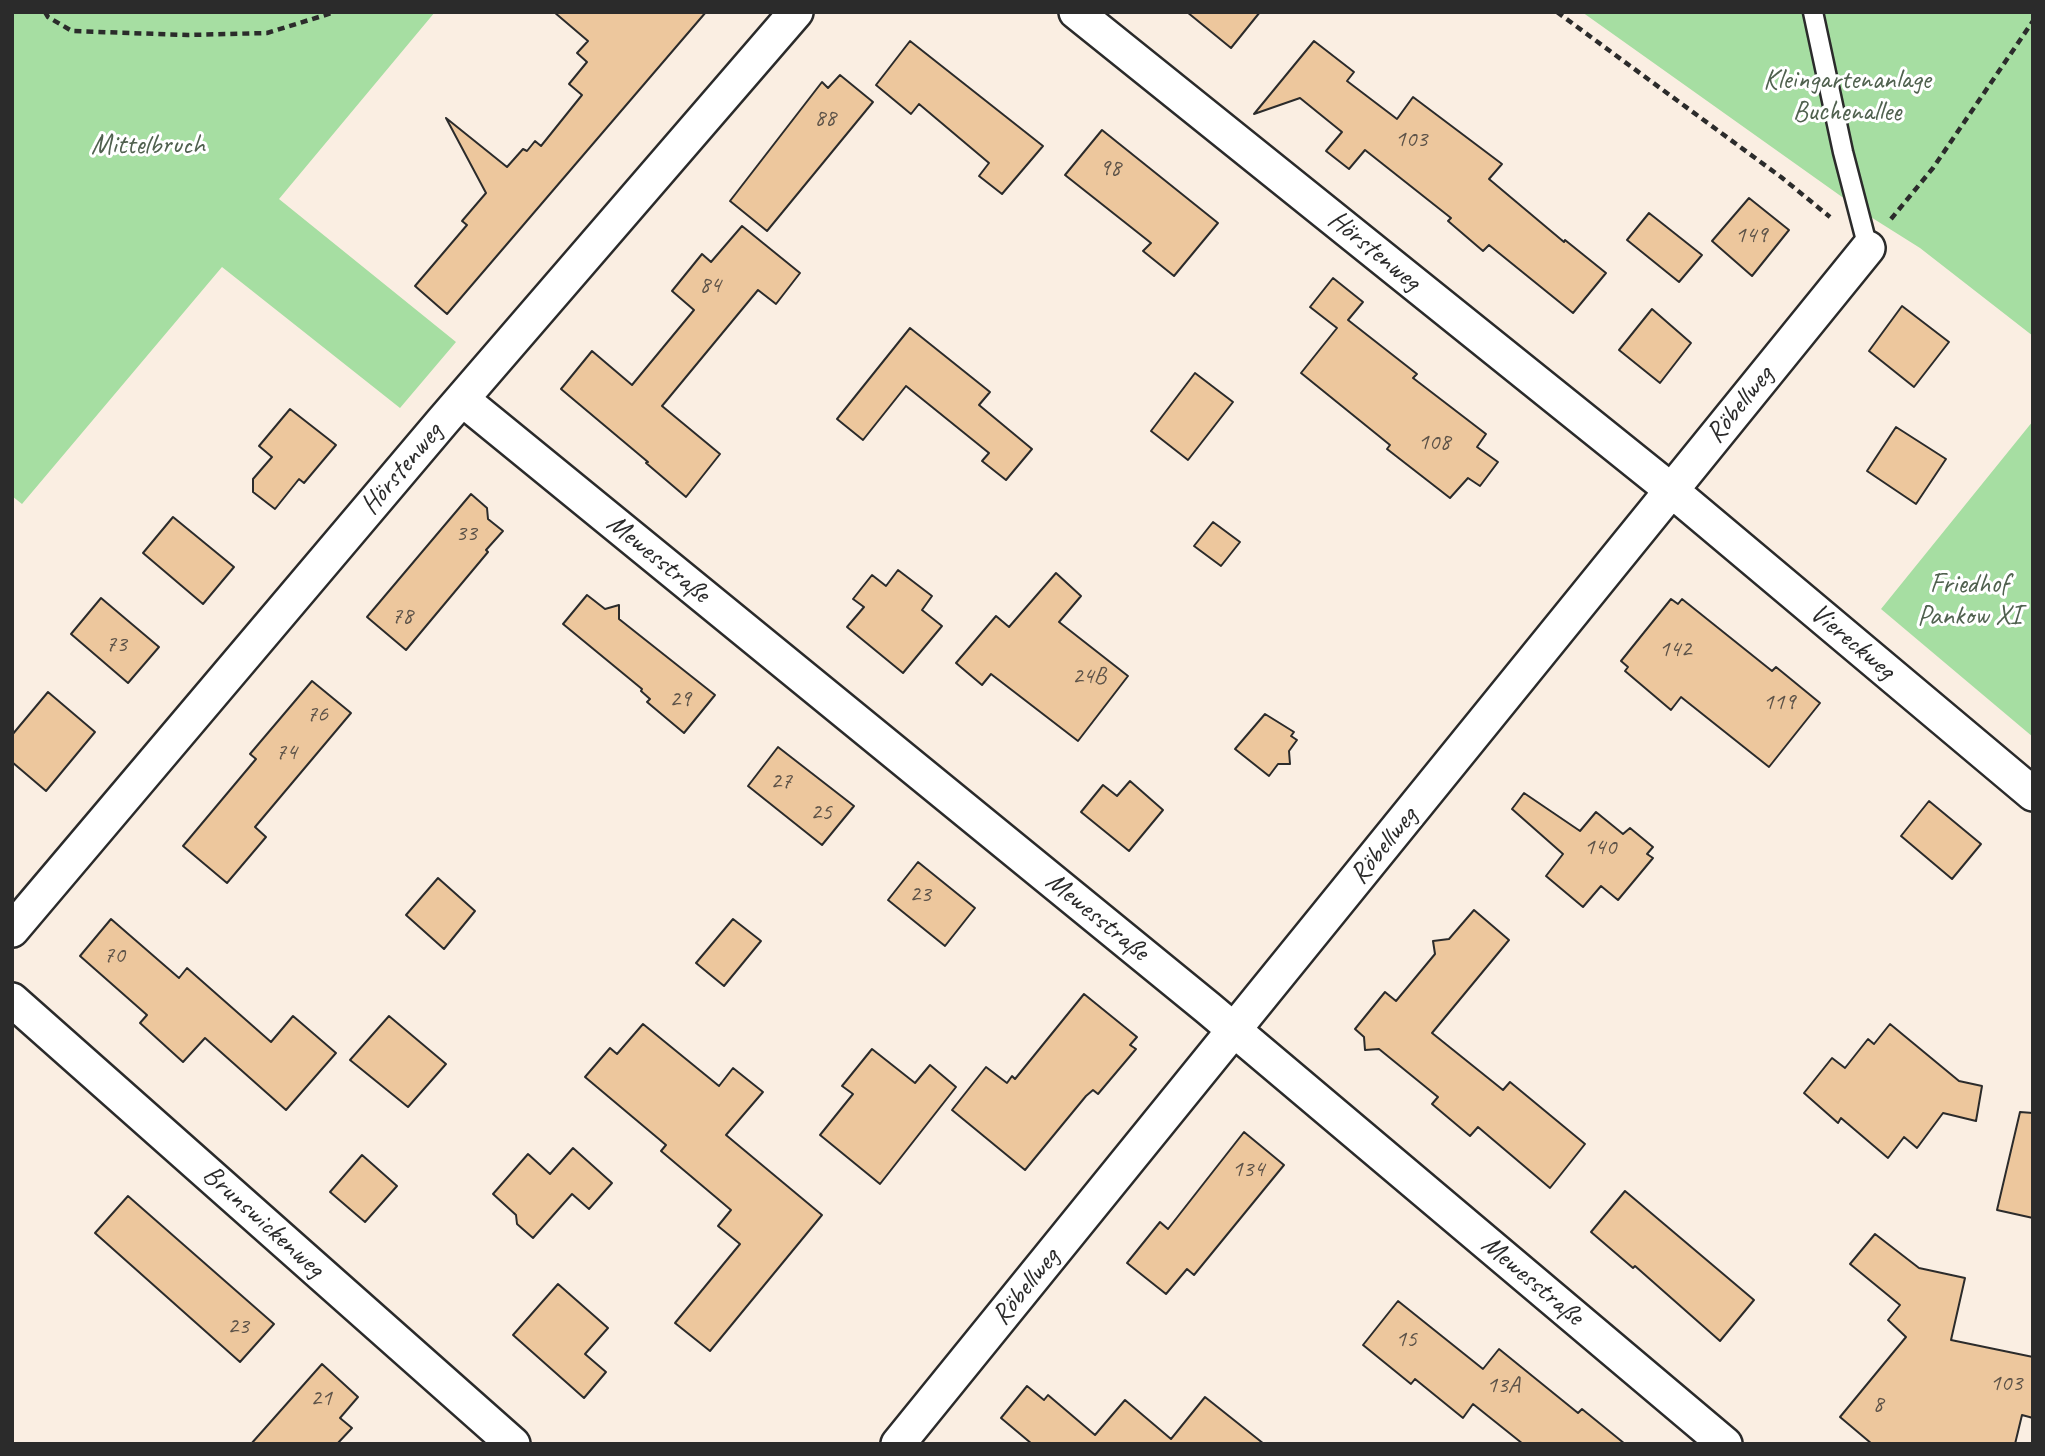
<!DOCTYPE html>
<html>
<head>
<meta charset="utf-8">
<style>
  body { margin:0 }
  #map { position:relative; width:2045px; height:1456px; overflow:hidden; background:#faeee2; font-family:Caveat,sans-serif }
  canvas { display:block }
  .frame { position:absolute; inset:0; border:14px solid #2b2b2b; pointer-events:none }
</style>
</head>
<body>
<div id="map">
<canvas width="2045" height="1456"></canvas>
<div class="frame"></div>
</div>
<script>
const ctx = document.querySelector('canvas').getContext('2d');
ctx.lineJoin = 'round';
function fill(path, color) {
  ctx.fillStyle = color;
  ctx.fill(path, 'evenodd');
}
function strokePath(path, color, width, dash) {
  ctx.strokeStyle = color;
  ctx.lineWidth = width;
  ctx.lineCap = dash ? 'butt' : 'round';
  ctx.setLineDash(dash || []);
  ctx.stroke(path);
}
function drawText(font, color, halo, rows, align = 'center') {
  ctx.font = font + ' Caveat,sans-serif';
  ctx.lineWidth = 6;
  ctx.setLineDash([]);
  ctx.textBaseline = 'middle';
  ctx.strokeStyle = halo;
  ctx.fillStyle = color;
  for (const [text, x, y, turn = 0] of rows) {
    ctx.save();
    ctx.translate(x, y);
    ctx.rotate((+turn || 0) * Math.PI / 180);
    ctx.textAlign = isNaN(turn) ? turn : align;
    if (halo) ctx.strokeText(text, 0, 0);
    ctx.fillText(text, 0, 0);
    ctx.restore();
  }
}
fill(new Path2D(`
  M12 12H435L279 199 456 342 400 408 222 267 22 504 12 496Z
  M1582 12H2033V336L1920 248 1866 214Z
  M2033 421V737L1881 609Z`), '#a6dea2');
const building = new Path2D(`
  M554 12H706L447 314 415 286 467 225 462 221 486 193 446 118 507 167 523 149 527 151 535 141 541 146 582 95 569 84 587 62 577 53 588 41Z
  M1187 12H1260L1231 48Z
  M910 41 1043 146 1002 194 979 176 989 163 919 104 911 114 876 85Z
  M1314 41 1354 72 1347 81 1397 119 1413 97 1502 164 1489 179 1564 242 1565 240 1606 273 1573 313 1489 245 1483 251 1448 221 1451 218 1365 150 1349 169 1326 151 1342 132 1300 98 1254 114Z
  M840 75 873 102 767 231 730 201 822 82 828 88Z
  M1102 130 1218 223 1174 276 1143 251 1151 243 1065 175Z
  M1749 198 1789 230 1752 276 1712 241Z
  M1649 213 1702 255 1679 282 1627 240Z
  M742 226 800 273 776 304 758 290 662 406 720 454 686 497 646 463 648 462 561 389 592 351 632 385 694 310 672 291 702 254 711 262Z
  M1333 278 1363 302 1348 320 1417 374 1413 378 1486 434 1477 447 1498 462 1480 486 1468 478 1450 498 1387 449 1390 445 1301 373 1337 328 1310 307Z
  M1902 306 1949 342 1914 387 1869 351Z
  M1652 309 1691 343 1660 383 1619 350Z
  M910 328 990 392 979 405 1032 449 1006 480 982 461 989 453 906 386 863 440 837 419Z
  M1195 373 1233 402 1188 460 1151 431Z
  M290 409 336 445 304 483 299 479 275 509 253 492V479L272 457 259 446Z
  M1896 427 1946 459 1916 504 1867 471Z
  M471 494 487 508 488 519 503 531 486 550 488 552 406 650 367 617Z
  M173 517 234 567 203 604 143 553Z
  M1213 522 1240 542 1221 566 1194 546Z
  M898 570 932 596 922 610 942 626 903 673 847 627 864 607 853 599 872 575 886 586Z
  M1056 573 1081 596 1059 622 1128 676 1078 741 991 674 982 685 956 663 996 616 1009 627Z
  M587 595 605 609 619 605V619L715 695 684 733 647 702 650 699 641 691 642 689 563 624Z
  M101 598 159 647 128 683 71 634Z
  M1671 599 1678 604 1682 599 1772 671 1776 667 1820 703 1769 767 1681 697 1671 710 1625 671 1628 667 1621 661Z
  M312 681 351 713 255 827 266 837 227 883 183 846 256 759 250 754Z
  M48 692 95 732 46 791 12 762V735Z
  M1265 714 1294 732 1291 736 1297 740 1289 751 1290 764H1278L1269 776 1235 749Z
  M778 747 854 806 822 845 748 786Z
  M1130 781 1163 810 1129 851 1081 812 1103 785 1117 796Z
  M1524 793 1580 831 1596 812 1623 834 1630 828 1653 847 1647 854 1653 858 1618 900 1601 886 1583 907 1546 876 1563 854 1512 809Z
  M1929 801 1981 844 1952 879 1901 836Z
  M918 862 975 908 945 946 888 900Z
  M438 878 475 911 444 949 406 915Z
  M1474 910 1509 940 1432 1033 1503 1090 1510 1082 1585 1144 1550 1188 1478 1127 1470 1136 1432 1104 1438 1097 1379 1049 1365 1050 1364 1037 1355 1029 1385 992 1396 1001 1435 954 1433 941 1449 939Z
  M111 919 179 978 187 968 271 1042 293 1016 336 1053 286 1110 205 1038 183 1062 140 1023 147 1015 80 956Z
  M733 919 761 941 724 986 696 963Z
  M1084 994 1137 1037 1130 1045 1136 1049 1098 1094 1093 1090 1086 1096 1025 1170 952 1110 986 1067 1007 1083 1012 1076 1015 1079Z
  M389 1016 446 1064 408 1107 350 1060Z
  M643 1024 719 1086 733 1068 763 1092 726 1135 822 1215 710 1351 675 1323 740 1244 718 1226 731 1210 661 1151 666 1145 585 1077 610 1048 617 1054Z
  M1890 1024 1959 1081 1982 1086 1976 1121 1943 1113 1917 1148 1904 1137 1888 1158 1841 1118 1838 1123 1804 1093 1832 1058 1845 1068 1868 1039 1874 1044Z
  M872 1049 915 1083 930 1065 956 1087 880 1184 820 1135 853 1094 842 1086Z
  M2020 1112 2033 1113V1218L1997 1210Z
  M1244 1132 1284 1165 1194 1275 1187 1269 1166 1294 1127 1263 1160 1222 1168 1229Z
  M573 1148 612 1183 589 1209 572 1194 533 1238 517 1224 516 1215 493 1194 528 1154 550 1174Z
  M362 1155 397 1186 365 1222 330 1192Z
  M1625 1191 1754 1300 1720 1341 1635 1266 1633 1268 1591 1232Z
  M128 1196 274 1324 240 1362 95 1233Z
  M1875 1234 1919 1268 1965 1278 1951 1340 2033 1357V1418L2022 1415 2015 1444H1872L1840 1417 1906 1337 1888 1320 1900 1305 1850 1264Z
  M558 1284 608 1328 585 1354 606 1372 584 1398 513 1335Z
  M1398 1301 1483 1369 1499 1349 1578 1413 1582 1409 1625 1444H1523L1473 1404 1463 1418 1415 1379 1411 1384 1363 1345Z
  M322 1364 358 1397 340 1418 352 1428 337 1444H251Z
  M1027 1386 1044 1400 1048 1395 1095 1435 1125 1400 1171 1439 1205 1397 1264 1444H1032L1001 1418Z`);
fill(building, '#edc79d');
strokePath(building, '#2b2b2b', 2);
const lane = new Path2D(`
  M1813 12 1843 152 1868 248`);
const street = new Path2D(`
  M1076 12 1671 490 2033 794
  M462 399 1208 1008 1725 1444
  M12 930 442 422 796 12
  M12 1000 513 1444
  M898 1444 1868 248`);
strokePath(lane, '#2b2b2b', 23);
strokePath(street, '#2b2b2b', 38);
strokePath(new Path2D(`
  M45 12 48 17 72 31 188 35 267 33 335 12
  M1557 12 1781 177 1830 217
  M1891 219 1933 168 2033 21`), '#2b2b2b', 4.5, [7, 5]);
strokePath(lane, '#fff', 18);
strokePath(street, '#fff', 33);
drawText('24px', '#5c5248', null, [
  ["88",825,119],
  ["103",1411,140],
  ["98",1110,169],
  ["149",1751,236],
  ["84",710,286],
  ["108",1434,443],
  ["33",466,534],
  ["78",402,617],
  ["73",116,645],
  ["142",1675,650],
  ["24B",1089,677],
  ["29",680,700],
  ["119",1779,703],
  ["76",317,715],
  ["74",286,753],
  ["27",781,782],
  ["25",821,813],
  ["140",1600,848],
  ["23",920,895],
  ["70",114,956],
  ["134",1248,1170],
  ["23",238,1327],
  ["15",1406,1340],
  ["103",2006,1384],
  ["13A",1503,1386],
  ["21",321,1399],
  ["8",1878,1405]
]);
drawText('28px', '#50614f', '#fff', [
  ["Kleingartenanlage",1847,81],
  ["Buchenallee",1847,113],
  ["Mittelbruch",148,146],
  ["Friedhof",1969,585],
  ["Pankow XI",1969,617]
]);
drawText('28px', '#2b2b2b', '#fff', [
  ["Hörstenweg",1374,251,39],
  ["Röbellweg",1740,405,-51],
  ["Hörstenweg",402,469,-50],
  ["Mewesstraße",658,559,39],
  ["Viereckweg",1852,642,40],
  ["Röbellweg",1384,846,-51],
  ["Mewesstraße",1097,917,39],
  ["Brunswickenweg",263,1222,42],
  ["Mewesstraße",1532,1281,40],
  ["Röbellweg",1026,1287,-51]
]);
</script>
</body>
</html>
